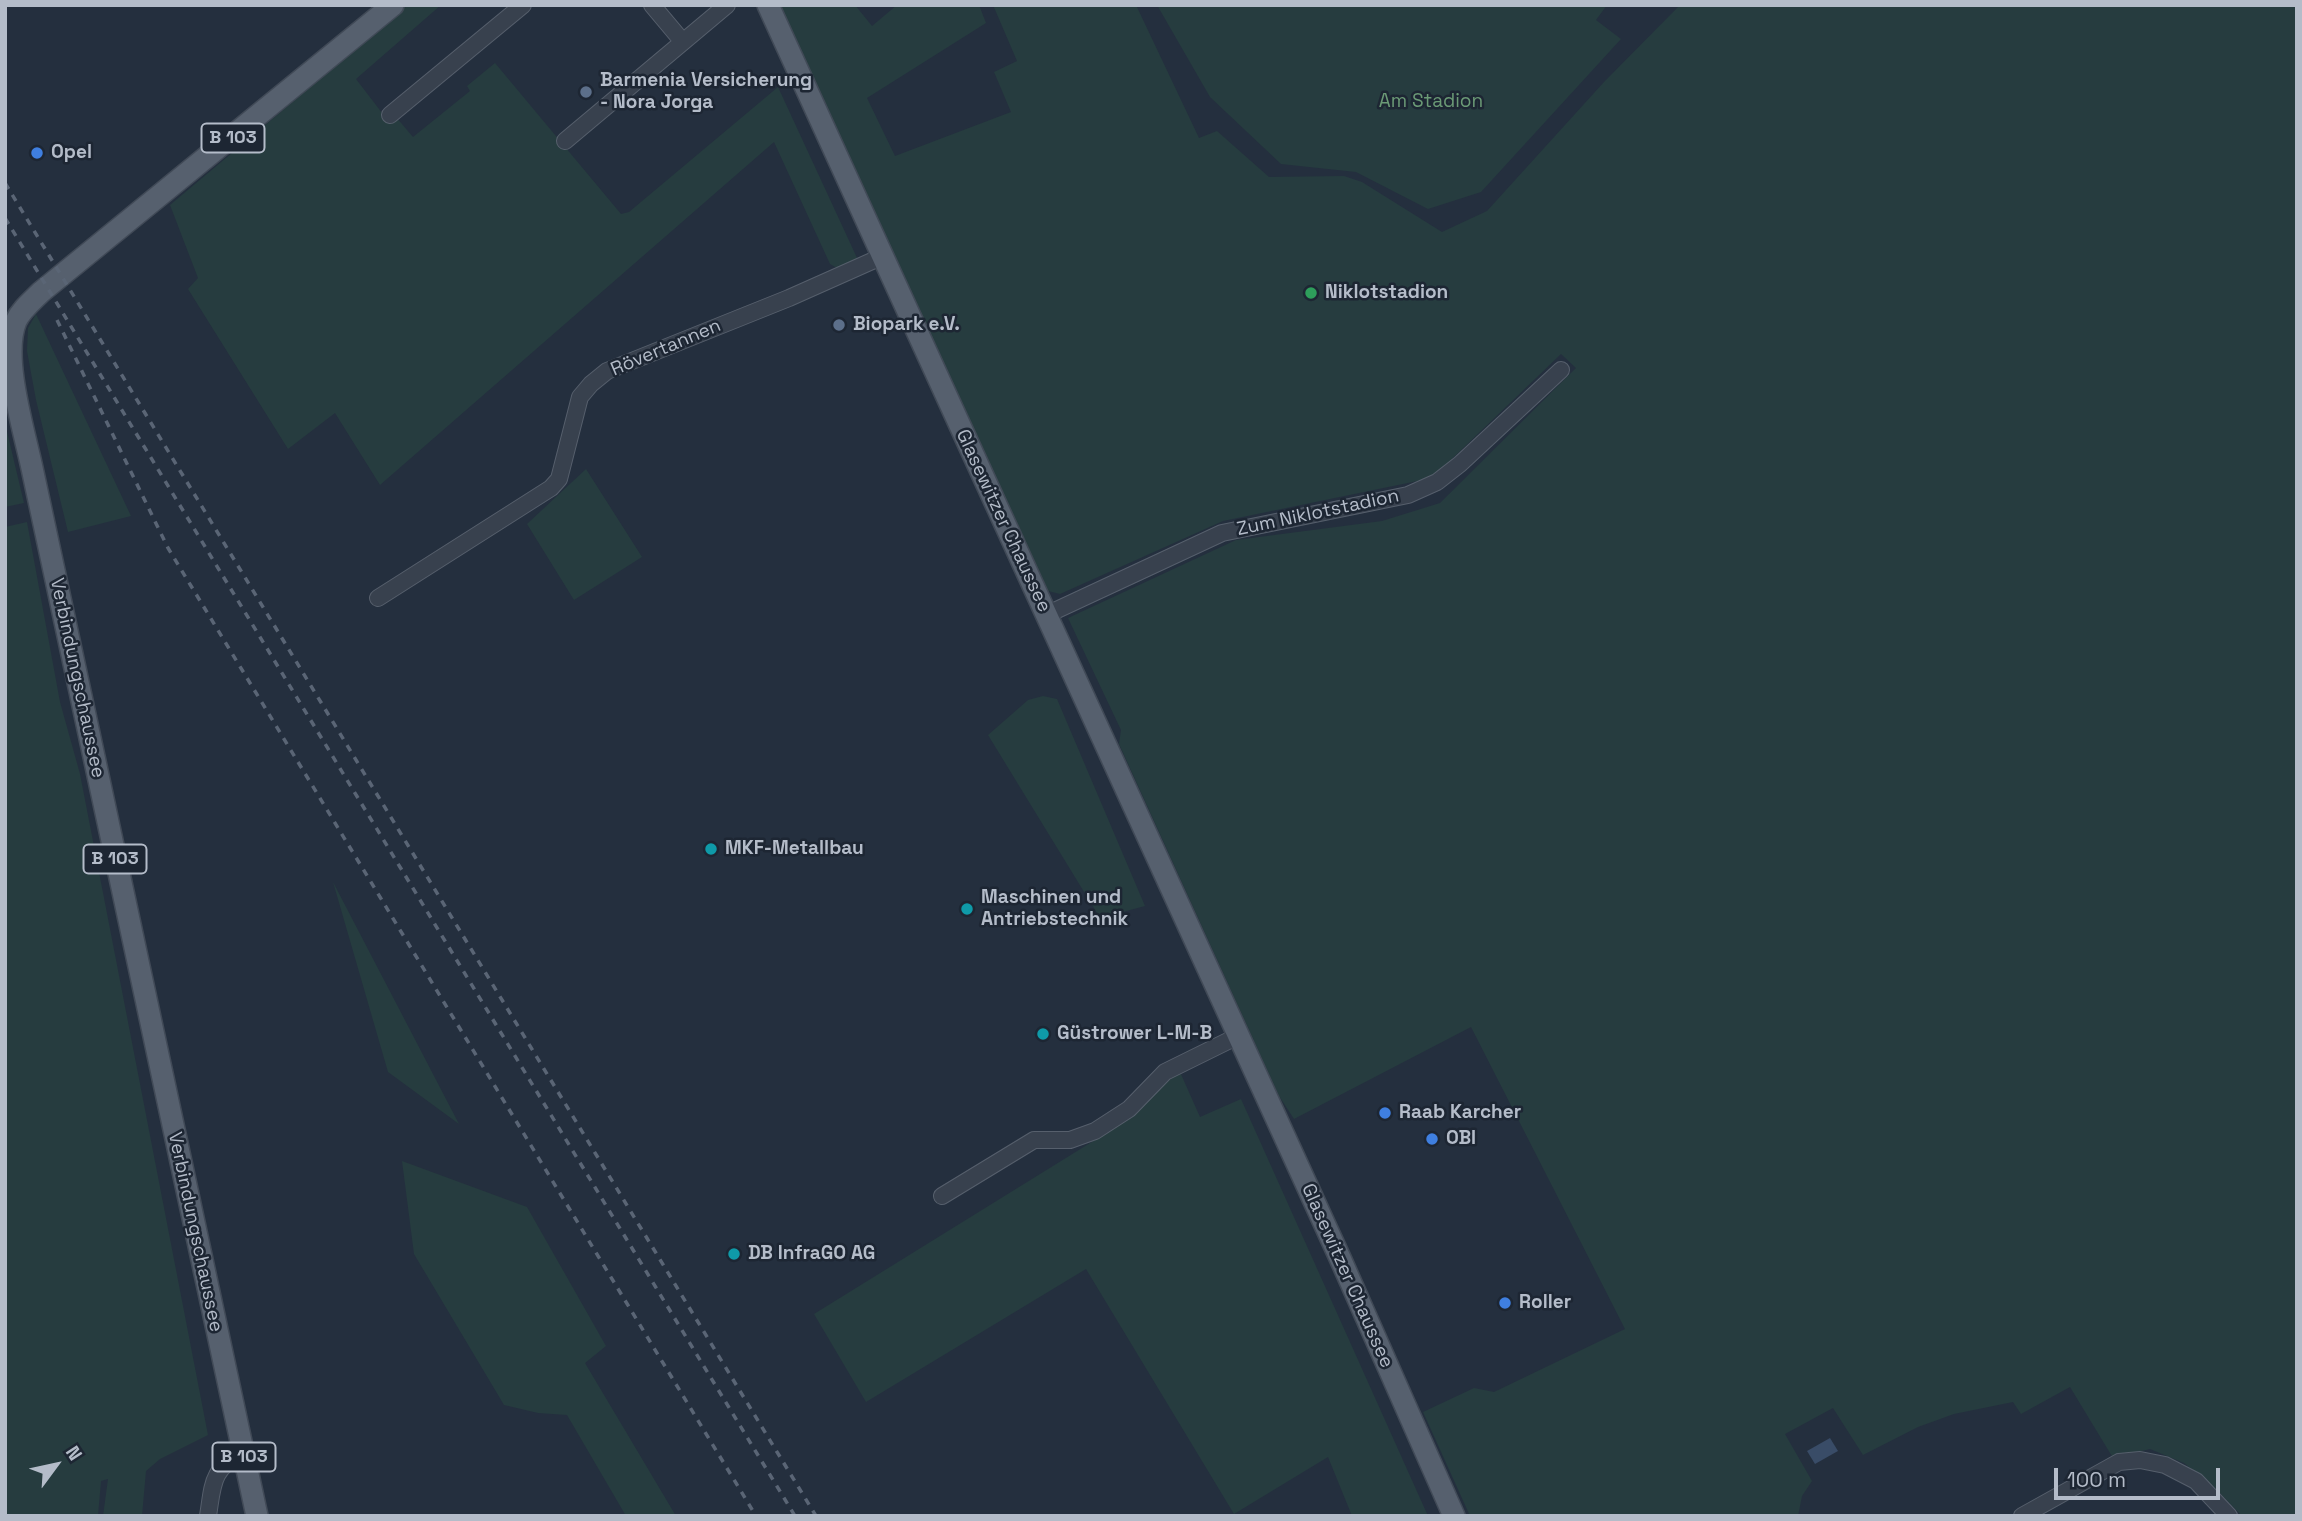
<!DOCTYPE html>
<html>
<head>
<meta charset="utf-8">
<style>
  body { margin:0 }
  #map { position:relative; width:2302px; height:1521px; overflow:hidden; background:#242f3e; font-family:"Space Grotesk",sans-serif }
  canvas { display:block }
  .frame { position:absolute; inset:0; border:7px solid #b4bcc9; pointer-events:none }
  .north { position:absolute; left:21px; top:1430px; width:70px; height:70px; -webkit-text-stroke:5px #1d2633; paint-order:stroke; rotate:57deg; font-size:19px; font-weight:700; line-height:28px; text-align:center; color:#b4bcc9 }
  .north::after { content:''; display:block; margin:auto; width:24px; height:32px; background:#b4bcc9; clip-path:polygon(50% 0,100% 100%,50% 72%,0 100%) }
  .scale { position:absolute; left:2054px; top:1468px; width:166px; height:32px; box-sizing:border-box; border:4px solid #b4bcc9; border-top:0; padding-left:9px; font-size:21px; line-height:24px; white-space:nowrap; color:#b4bcc9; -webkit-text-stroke:5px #1d2633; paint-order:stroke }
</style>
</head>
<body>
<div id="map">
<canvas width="2302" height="1521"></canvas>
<div class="frame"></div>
<div class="north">N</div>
<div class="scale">100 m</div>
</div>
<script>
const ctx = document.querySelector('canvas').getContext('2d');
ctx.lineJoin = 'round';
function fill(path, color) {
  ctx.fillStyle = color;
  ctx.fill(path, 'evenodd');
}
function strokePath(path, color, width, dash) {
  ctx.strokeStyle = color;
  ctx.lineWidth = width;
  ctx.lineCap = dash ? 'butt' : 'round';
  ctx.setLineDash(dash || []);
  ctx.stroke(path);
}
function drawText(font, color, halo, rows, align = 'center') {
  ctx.font = font + ' "Space Grotesk",sans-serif';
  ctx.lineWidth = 5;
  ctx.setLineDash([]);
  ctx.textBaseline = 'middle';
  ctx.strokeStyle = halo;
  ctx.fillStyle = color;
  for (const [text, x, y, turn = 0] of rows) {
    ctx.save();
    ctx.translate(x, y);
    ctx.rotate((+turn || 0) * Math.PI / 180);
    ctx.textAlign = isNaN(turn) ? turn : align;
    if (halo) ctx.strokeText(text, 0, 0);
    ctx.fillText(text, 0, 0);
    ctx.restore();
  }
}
fill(new Path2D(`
  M408 5H441L356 79 389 122 396 117 413 137 470 91 467 86 495 63 621 214 629 212 778 87 858 260 837 268 830 264 774 142 380 485 335 413 288 449 188 289 198 278 170 205Z
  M779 5H855L872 26 897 5H979L986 23 867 98 895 156 1011 112 994 72 1017 61 993 5H1136L1199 138 1217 131 1269 177 1344 176 1362 182 1442 232 1487 211 1604 82 1680 5H2297V1516H2242L2214 1487 2184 1463 2150 1449 2113 1458 2070 1387 2021 1414 2013 1402 1954 1414 1918 1427 1863 1455 1833 1408 1785 1434 1812 1481 1802 1496 1798 1516H1470L1423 1412 1474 1388 1494 1392 1625 1329 1471 1027 1294 1119 1279 1096 1119 744 1121 730 1068 618 1236 540 1382 521 1440 503 1576 368 1561 354 1432 478 1223 521 1060 594 1048 591Z
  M1157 5H1607L1596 20 1621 39 1481 192 1428 209 1356 172 1281 164 1210 97Z
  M36 314 131 516 68 532 36 400 27 351 28 328Z
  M5 423 24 503 5 507Z
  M586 469 642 557 574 600 527 524Z
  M27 522 60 702 80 774 208 1435 160 1459 146 1471 142 1516H103L108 1479 101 1481 98 1516H5V527Z
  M1043 696 1057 699 1145 906 1100 918 988 735 1028 700Z
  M333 882 459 1124 388 1072Z
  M1180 1072 1200 1117 1241 1099 1428 1516H1352L1328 1457 1234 1514 1086 1269 866 1402 814 1314 1124 1122 1164 1084Z
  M402 1161 527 1207 606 1346 585 1363 676 1516H626L567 1415 538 1413 504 1405 414 1254Z`), '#263c3f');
fill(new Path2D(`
  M1830 1438 1838 1451 1815 1464 1807 1451Z`), '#394c67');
const minor = new Path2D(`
  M652 5 683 42
  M390 115 523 5
  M565 141 727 5
  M378 598 551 488 559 479 580 397 591 384 607 371 789 298 881 257
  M1046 615 1222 533 1408 495 1437 482 1460 464 1561 370
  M942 1196 1034 1140H1070L1095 1131 1129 1109 1165 1072 1238 1036
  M208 1516C213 1485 211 1467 244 1454
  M2022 1516 2119 1462 2140 1460 2165 1465 2196 1481 2229 1516`);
const major = new Path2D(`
  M768 5 1340 1258 1454 1516
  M257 1516 32 468C24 430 1 357 16 321 21 310 32 301 41 292L393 5`);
strokePath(minor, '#565f6c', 18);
strokePath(major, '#414a57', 24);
strokePath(minor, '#38414e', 16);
strokePath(major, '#56606e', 21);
strokePath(new Path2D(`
  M5 183 816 1516
  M5 218 795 1516
  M57 320 168 548 756 1516`), '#5a6575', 3.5, [7, 7]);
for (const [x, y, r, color] of [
  [586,92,7,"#5c6f8a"],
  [37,153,7,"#3f7fe0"],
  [1311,293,7,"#2e9e5b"],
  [839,325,7,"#5c6f8a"],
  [711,849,7,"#0f9aa8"],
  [967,909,7,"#0f9aa8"],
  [1043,1034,7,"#0f9aa8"],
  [1385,1113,7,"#3f7fe0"],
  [1432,1139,7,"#3f7fe0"],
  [734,1254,7,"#0f9aa8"],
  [1505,1303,7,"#3f7fe0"]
]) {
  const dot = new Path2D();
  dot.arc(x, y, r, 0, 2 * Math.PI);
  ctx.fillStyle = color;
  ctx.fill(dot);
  strokePath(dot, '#1d2633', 2.5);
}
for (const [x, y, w] of [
  [233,138,63],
  [115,859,63],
  [244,1457,63]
]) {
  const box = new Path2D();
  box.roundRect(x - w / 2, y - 14.5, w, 29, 5);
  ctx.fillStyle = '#1d2633';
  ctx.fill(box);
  strokePath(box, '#b4bcc9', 2);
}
drawText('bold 18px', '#b4bcc9', null, [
  ["B 103",233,138],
  ["B 103",115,859],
  ["B 103",244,1457]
]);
drawText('bold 19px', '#b4bcc9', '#1d2633', [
  ["Barmenia Versicherung",600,81],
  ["- Nora Jorga",600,103],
  ["Opel",51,153],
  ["Niklotstadion",1325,293],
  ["Biopark e.V.",853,325],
  ["MKF-Metallbau",725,849],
  ["Maschinen und",981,898],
  ["Antriebstechnik",981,920],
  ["Güstrower L-M-B",1057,1034],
  ["Raab Karcher",1399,1113],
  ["OBI",1446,1139],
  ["DB InfraGO AG",748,1254],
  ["Roller",1519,1303]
], 'left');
drawText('19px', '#6b9a76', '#1d2633', [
  ["Am Stadion",1431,102]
]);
drawText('19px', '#b4bcc9', '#1d2633', [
  ["Rövertannen",666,348,-23],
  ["Zum Niklotstadion",1318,513,-12],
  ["Glasewitzer Chaussee",1003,521,65],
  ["Verbindungschaussee",77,678,78],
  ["Verbindungschaussee",195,1232,78],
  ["Glasewitzer Chaussee",1347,1276,66]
]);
</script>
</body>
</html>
